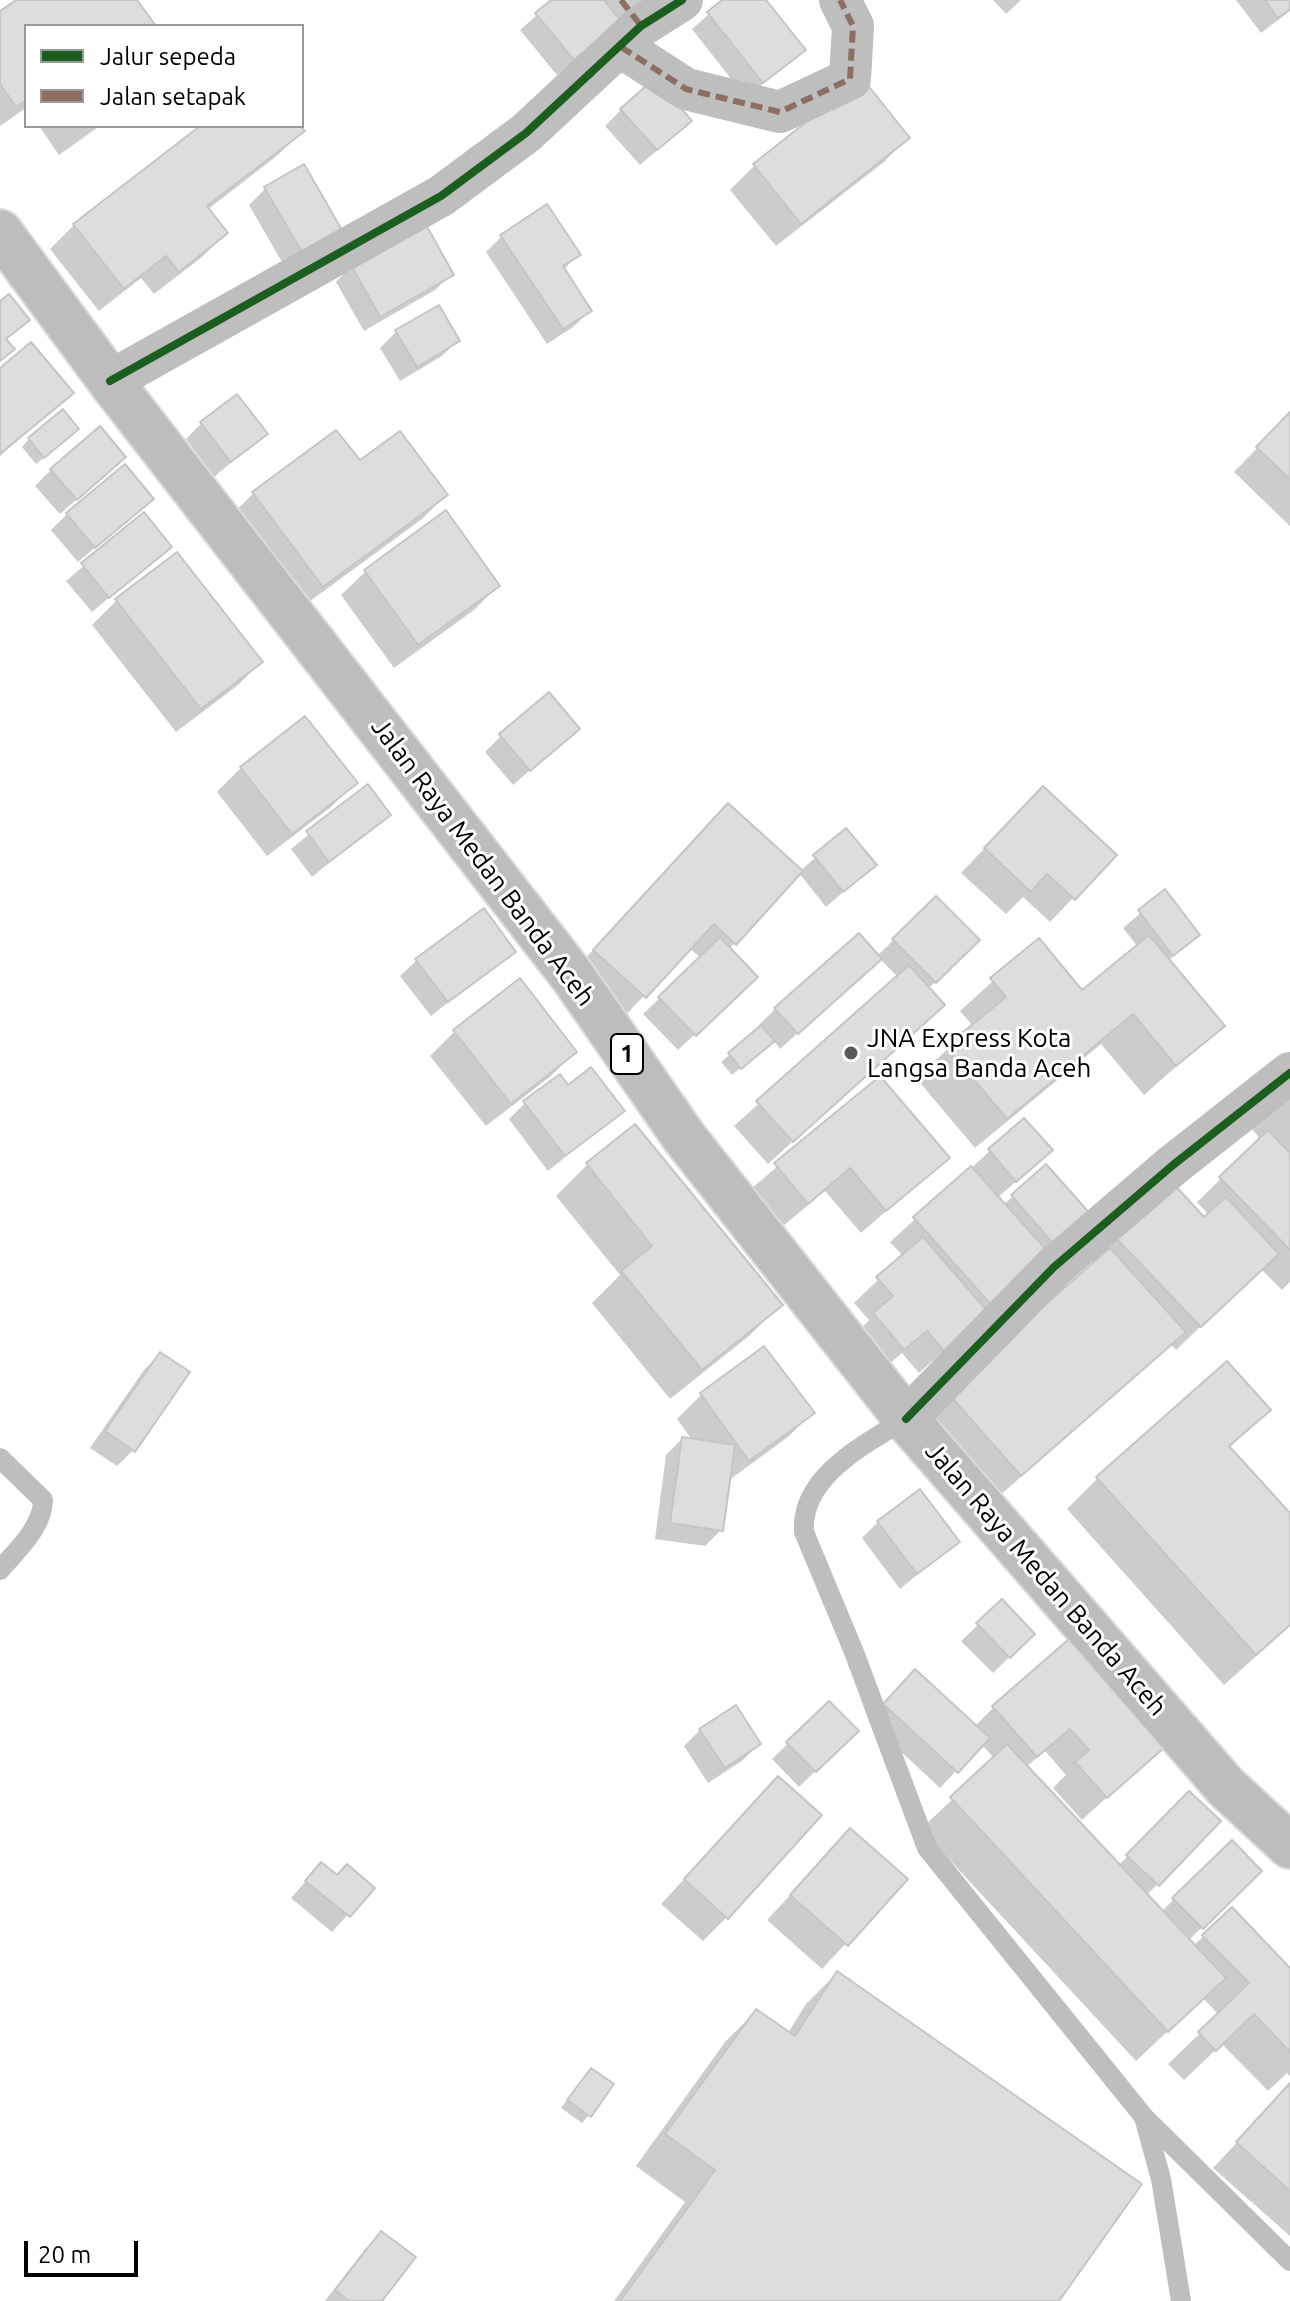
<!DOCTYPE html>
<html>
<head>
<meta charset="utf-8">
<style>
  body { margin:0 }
  #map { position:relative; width:1290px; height:2301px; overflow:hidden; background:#fff; font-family:Ubuntu,sans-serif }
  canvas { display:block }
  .legend { position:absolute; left:24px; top:24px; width:280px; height:104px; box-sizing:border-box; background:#fff; border:2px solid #999; margin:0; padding:10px 14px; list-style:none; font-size:24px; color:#000 }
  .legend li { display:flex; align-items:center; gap:16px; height:40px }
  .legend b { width:40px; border:2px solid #999 }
  .scale { position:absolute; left:24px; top:2241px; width:114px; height:36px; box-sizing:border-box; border:4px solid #000; border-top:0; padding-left:10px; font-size:24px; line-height:28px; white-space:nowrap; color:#000; -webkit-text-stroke:6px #fff; paint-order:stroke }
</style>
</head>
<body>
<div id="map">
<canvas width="1290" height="2301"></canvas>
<ul class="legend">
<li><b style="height:10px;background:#1b5e20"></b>Jalur sepeda</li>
<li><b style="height:10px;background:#8d6e63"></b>Jalan setapak</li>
</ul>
<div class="scale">20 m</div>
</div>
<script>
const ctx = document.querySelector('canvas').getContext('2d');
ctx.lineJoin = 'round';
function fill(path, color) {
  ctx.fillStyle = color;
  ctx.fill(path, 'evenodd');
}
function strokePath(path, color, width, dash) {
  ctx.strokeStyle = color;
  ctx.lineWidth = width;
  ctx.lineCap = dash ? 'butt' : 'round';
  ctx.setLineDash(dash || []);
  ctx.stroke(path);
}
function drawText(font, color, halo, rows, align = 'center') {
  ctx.font = font + ' Ubuntu,sans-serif';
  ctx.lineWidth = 6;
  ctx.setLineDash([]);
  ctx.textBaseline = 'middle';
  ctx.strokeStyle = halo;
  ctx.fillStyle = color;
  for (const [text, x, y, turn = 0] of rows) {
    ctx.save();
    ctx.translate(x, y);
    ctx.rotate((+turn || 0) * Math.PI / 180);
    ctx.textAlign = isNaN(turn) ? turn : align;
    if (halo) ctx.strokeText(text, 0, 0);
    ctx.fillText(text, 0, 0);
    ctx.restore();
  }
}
fill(new Path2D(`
  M19 0H135L153 26H26V108L0 126V13Z
  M554 0H671L603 38 557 75 520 30Z
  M725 0H764L803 50 746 98 692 29Z
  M993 0H1021L1006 14Z
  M1236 0H1290V11L1261 33Z
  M862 81 907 138 884 162 776 246 730 190 754 166Z
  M621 110 673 137 640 165 605 126Z
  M39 126H100L59 155Z
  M203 126H298L302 131 278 155 207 210 226 233 202 257 154 294 141 278 99 311 50 249 74 225Z
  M265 189 340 231 286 269 249 205Z
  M502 236 578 255 563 270 590 311 573 327 547 344 486 252Z
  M352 266 452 274 435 290 364 331 336 282Z
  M439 308 458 340 442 356 400 381 380 348 396 332Z
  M0 371 71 392 0 456Z
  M1290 414V526L1234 472Z
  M202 423 265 434 214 477 186 439Z
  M336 433 360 463 446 495 422 519 298 610 229 517 253 494Z
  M69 437 36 464 22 447 29 439Z
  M51 470 108 472 60 514 35 486Z
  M152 499 78 562 51 530 67 514Z
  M445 513 498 586 474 610 394 668 341 595 365 572Z
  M143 515 170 546 92 612 66 581Z
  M116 601 261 662 237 686 176 732 92 625Z
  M577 729 513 785 485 752 501 736Z
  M241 768 355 783 331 807 267 856 217 792Z
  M367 787 388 815 312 877 291 849Z
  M1019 812 1073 898 1050 922 1023 897 1006 914 961 873Z
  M704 830 800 871 846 831 874 865 826 907 799 873 729 949 739 993 678 1050 643 1014 701 958 689 948 621 1020 570 975Z
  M1165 892 1197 935 1168 961 1222 1026 1144 1095 1101 1044 975 1148 916 1078 973 1026 960 1011 1038 940 1082 993 1138 947 1123 928Z
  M936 899 977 940 928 989 942 1005 768 1164 734 1126 898 977 880 959 780 1049 773 1040 732 1075 721 1062 761 1028 759 1025 775 1009 877 956Z
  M513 951 431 1016 400 976 417 960Z
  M520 981 575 1052 551 1076 486 1126 430 1056 454 1032Z
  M879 1079 947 1158 861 1233 825 1191 783 1226 751 1189Z
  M568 1087 622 1111 548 1171 509 1119 525 1103Z
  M1290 1092V1282L1282 1290 1261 1269 1176 1350 1171 1345 989 1505 916 1423 1094 1264 1092 1261 1116 1237 1204 1220 1209 1215 1197 1202 1261 1140 1251 1128Z
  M1024 1120 1034 1166 997 1198 1003 1205 1046 1167 1075 1233 919 1373 902 1353 879 1373 851 1339 869 1320 854 1303 903 1256 890 1242Z
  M635 1127 780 1305 749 1336 670 1399 592 1303 620 1275 556 1196 587 1165Z
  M764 1349 812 1413 788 1437 728 1481 721 1530 705 1546 655 1539 666 1455 682 1439 693 1441 677 1419 701 1395Z
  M160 1354 133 1450 117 1466 90 1448 144 1370Z
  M1268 1410 1229 1448 1290 1516V1626L1224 1685 1067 1509 1098 1478Z
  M878 1522 957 1542 900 1589 862 1538Z
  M1002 1602 1033 1634 993 1673 961 1641Z
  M899 1688 974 1727 994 1707 1162 1747 1082 1820 1053 1788 1066 1775 1045 1751 1026 1767 1118 1866 1189 1794 1218 1821 1146 1896 1161 1912 1232 1843 1259 1871 1188 1941 1193 1946 1232 1910 1290 1971V2076L1287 2073 1268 2091 1222 2044 1184 2080 1168 2064 1219 2015 1203 1998 1136 2061 921 1829 995 1759 981 1744 940 1788 868 1721Z
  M829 1704 856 1731 799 1787 772 1759Z
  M700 1730 759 1744 743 1760 708 1783 684 1746Z
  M778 1778 727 1917 703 1941 661 1904Z
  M850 1831 905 1880 822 1969 767 1920Z
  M321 1864 336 1877 372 1888 332 1932 291 1898Z
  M837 1973 1057 2301H614L685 2202 636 2166 725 2042 756 2011 788 2033 806 2004Z
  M591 2070 589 2115 582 2123 561 2108Z
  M1290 2086V2236L1213 2168Z
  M381 2233 379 2301H325L365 2249Z`), '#0003');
const building = new Path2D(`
  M16 0H137L156 26H26V100L16 107 0 84V11Z
  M551 0H604L622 22 574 60 535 13Z
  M722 0H766L806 50 763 83 707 12Z
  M1265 0H1290V9L1278 18Z
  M655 78 692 121 657 150 620 109Z
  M862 78 910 138 801 224 753 164Z
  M200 126H300L305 131 207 206 228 233 179 272 166 256 124 289 73 224Z
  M304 164 343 232 303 254 264 187Z
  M547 204 581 255 563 266 592 311 563 329 500 235Z
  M425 223 454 275 380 317 351 265Z
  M9 294 30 320 6 339 15 349 0 361V301Z
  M439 305 460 341 417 367 395 330Z
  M31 342 74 393 0 454V368Z
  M237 394 268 434 231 462 200 422Z
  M63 409 79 429 44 458 28 438Z
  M1290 412V479L1256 447Z
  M100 426 126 457 77 500 50 469Z
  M336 430 360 460 400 431 448 495 323 587 252 492Z
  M125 464 154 499 95 548 66 513Z
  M446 510 500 586 418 645 364 570Z
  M144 512 172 547 109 598 81 563Z
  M177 552 263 662 201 709 115 599Z
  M549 692 580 729 530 771 499 734Z
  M305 716 358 783 292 834 240 767Z
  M368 784 391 815 329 862 306 831Z
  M1043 786 1117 855 1075 900 1047 874 1031 892 984 848Z
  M728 803 803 871 736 945 714 924 646 998 593 950Z
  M846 828 877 865 843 892 813 855Z
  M1165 889 1200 935 1173 956 1138 910Z
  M936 896 980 940 936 983 892 939Z
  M484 908 516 952 448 1002 415 959Z
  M859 933 882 959 798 1034 774 1008Z
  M1149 935 1225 1026 1176 1066 1133 1014 1007 1119 946 1046 1006 997 990 978 1039 938 1082 990Z
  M720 937 758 977 696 1036 658 997Z
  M909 965 945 1005 793 1142 756 1101Z
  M520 978 577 1052 511 1104 453 1030Z
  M761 1025 775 1041 741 1069 728 1053Z
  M591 1067 625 1111 565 1156 523 1101 560 1074 568 1085Z
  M880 1076 950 1158 886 1211 850 1168 808 1204 774 1163Z
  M1024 1118 1053 1150 1016 1182 988 1149Z
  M635 1124 783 1305 702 1370 621 1271 652 1246 586 1163Z
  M1268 1130 1290 1153V1250L1219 1177Z
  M1046 1164 1093 1217 1057 1248 1011 1195Z
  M971 1166 1051 1255 993 1307 913 1217Z
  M1172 1182 1204 1217 1226 1197 1279 1254 1201 1327 1114 1236Z
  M923 1237 989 1313 944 1351 927 1331 904 1350 873 1313 893 1296 876 1277Z
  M1110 1248 1186 1332 1021 1476 946 1391Z
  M764 1346 815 1413 749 1461 700 1393Z
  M160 1352 190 1372 135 1452 105 1431Z
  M1227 1361 1271 1410 1229 1446 1290 1513V1625L1256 1655 1096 1477Z
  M682 1437 735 1445 723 1531 670 1523Z
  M920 1489 960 1542 917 1574 877 1521Z
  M1002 1599 1035 1634 1010 1658 976 1623Z
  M1069 1639 1165 1747 1107 1798 1075 1762 1089 1750 1070 1729 1037 1757 992 1706Z
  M915 1669 990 1738 958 1773 883 1704Z
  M829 1701 859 1731 816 1772 786 1742Z
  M736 1705 761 1744 725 1768 699 1729Z
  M1007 1744 1226 1978 1168 2032 950 1797Z
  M778 1776 822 1815 728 1919 684 1879Z
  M1189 1791 1221 1821 1159 1886 1126 1855Z
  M850 1828 908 1879 848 1946 790 1895Z
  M1232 1840 1262 1871 1203 1929 1172 1898Z
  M321 1862 337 1875 347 1864 375 1888 350 1917 305 1881Z
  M1232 1907 1290 1968V2052L1254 2014 1216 2051 1198 2032 1249 1983 1202 1935Z
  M837 1971 1142 2184 1059 2301H620L715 2170 665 2134 756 2009 795 2036Z
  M591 2068 614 2084 591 2117 567 2100Z
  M1290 2083V2191L1236 2142Z
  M381 2231 416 2257 382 2301H349L335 2290Z`);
fill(building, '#ddd');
strokePath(building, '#c5c5c5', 2);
const trunk = new Path2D(`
  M0 232 110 381 573 977 684 1137 906 1419 1226 1787 1290 1846`);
strokePath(trunk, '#dbdbdb', 48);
strokePath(new Path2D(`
  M906 1419C865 1444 800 1477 804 1532L854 1652 927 1848 1144 2117 1290 2261
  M0 1458 43 1500C43 1527 16 1551 0 1570
  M1144 2117 1161 2179 1181 2301`), '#bebebe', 20);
strokePath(new Path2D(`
  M621 47 686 89 780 112 850 79 853 26 840 0
  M110 381 441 196 526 133 641 26 682 0
  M906 1419 1054 1267 1173 1165 1290 1073`), '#bebebe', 42);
strokePath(trunk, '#bdbdbd', 44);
strokePath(new Path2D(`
  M621 0 641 26
  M621 47 686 89 780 112 850 79 853 26 840 0`), '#8d6e63', 6, [12, 6]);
strokePath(new Path2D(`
  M110 381 441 196 526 133 641 26 682 0
  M906 1419 1054 1267 1173 1165 1290 1073`), '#1b5e20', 8);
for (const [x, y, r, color] of [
  [851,1053,8,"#595959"]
]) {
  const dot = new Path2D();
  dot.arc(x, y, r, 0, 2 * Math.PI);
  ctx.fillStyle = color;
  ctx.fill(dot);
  strokePath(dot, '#fff', 3);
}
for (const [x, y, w] of [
  [627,1054,32]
]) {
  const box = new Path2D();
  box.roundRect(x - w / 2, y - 20, w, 40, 6);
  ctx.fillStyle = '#fff';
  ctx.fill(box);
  strokePath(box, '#000', 2);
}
drawText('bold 24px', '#000', null, [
  ["1",627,1054]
]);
drawText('26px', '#000', '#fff', [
  ["Jalan Raya Medan Banda Aceh",483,862,53],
  ["Jalan Raya Medan Banda Aceh",1046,1579,49]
]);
drawText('26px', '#000', '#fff', [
  ["JNA Express Kota",867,1038],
  ["Langsa Banda Aceh",867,1068]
], 'left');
</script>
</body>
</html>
